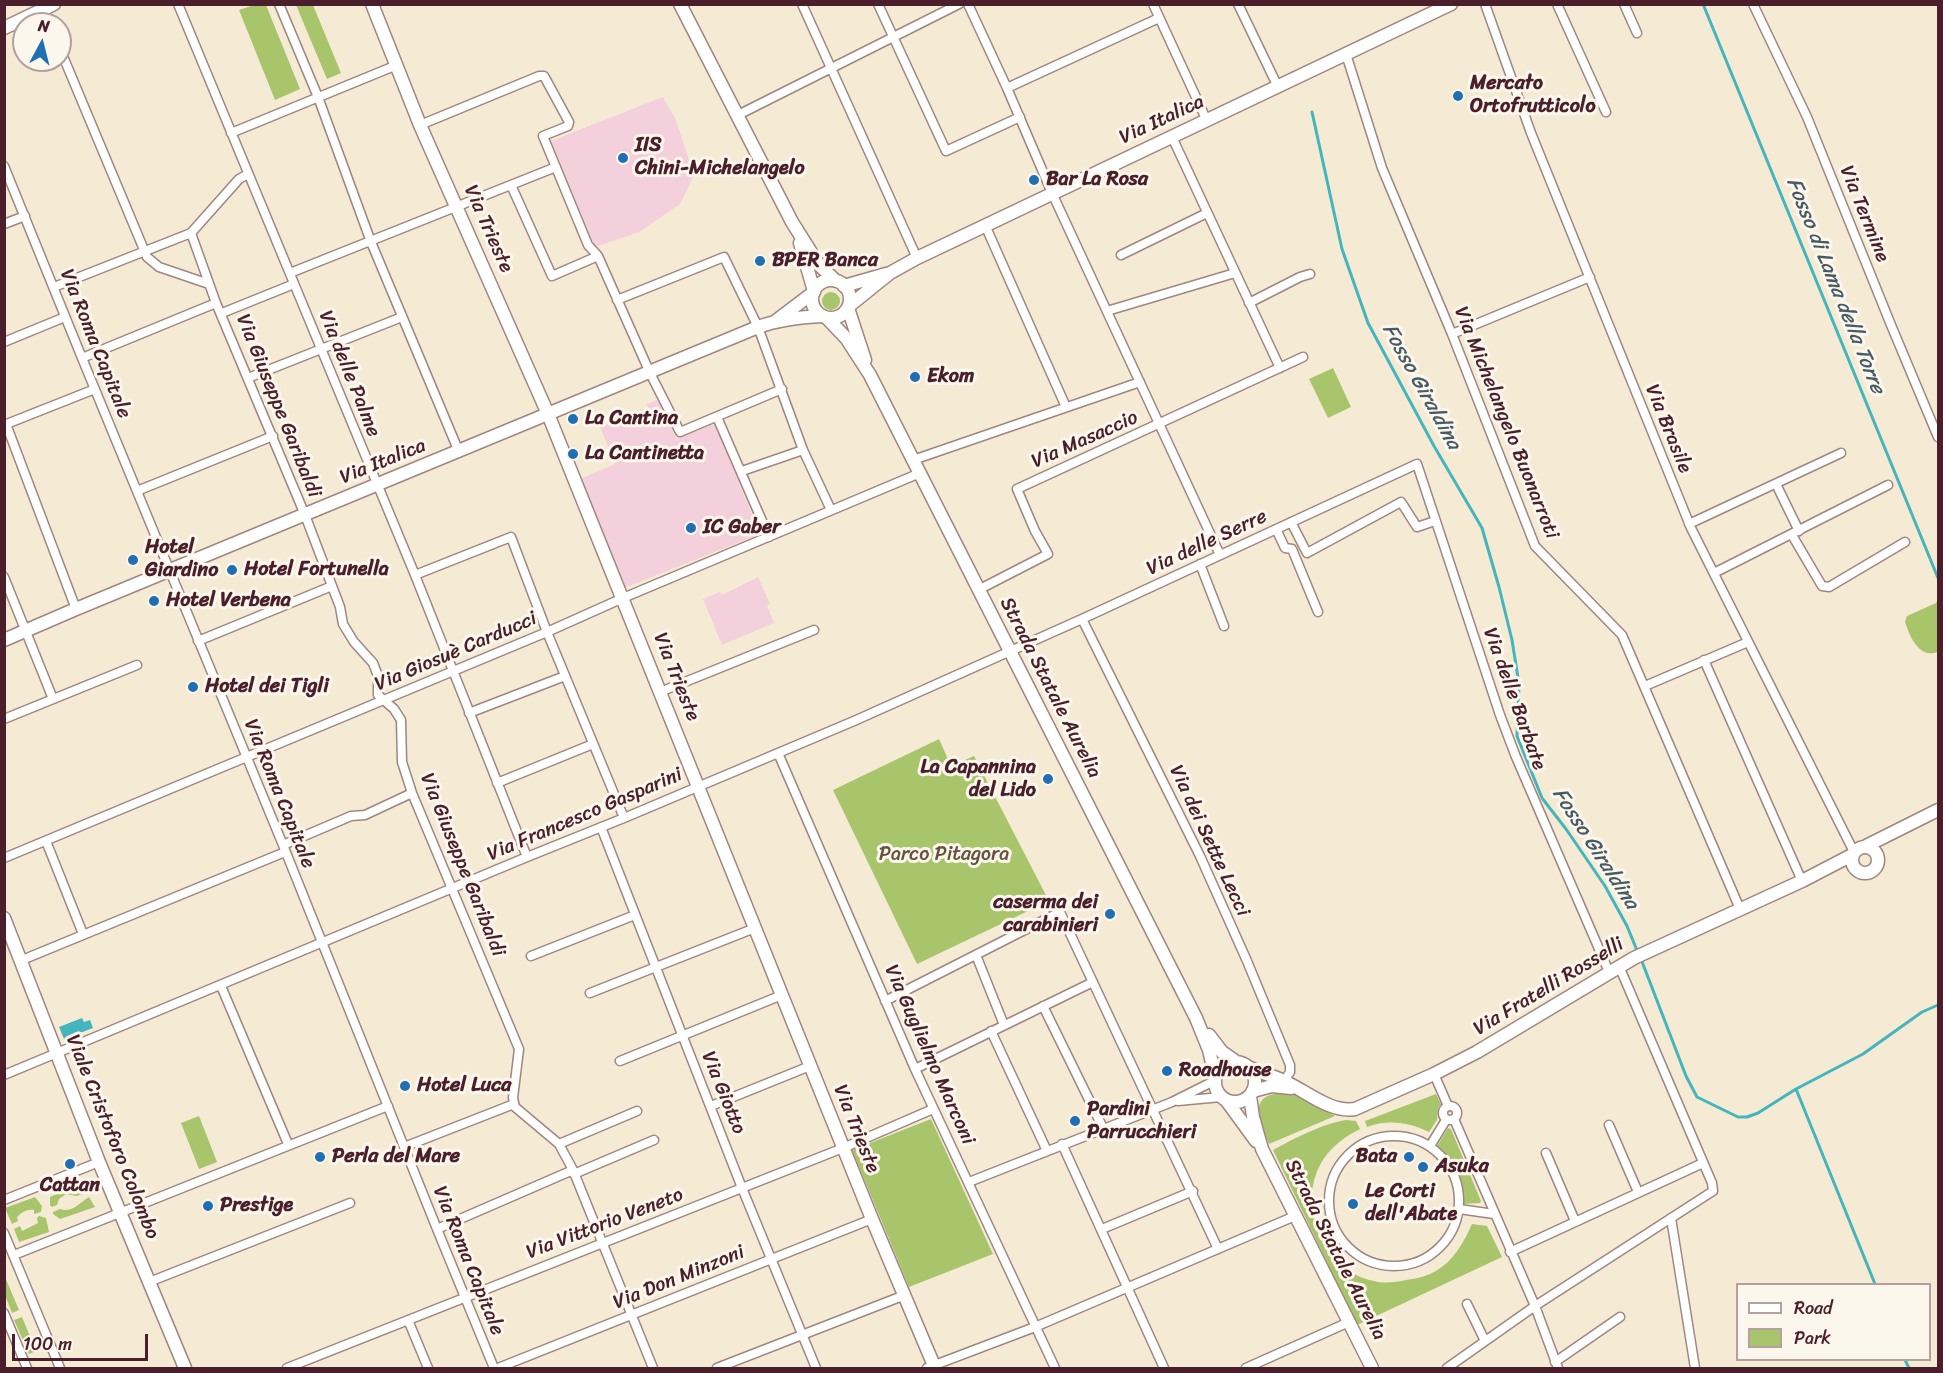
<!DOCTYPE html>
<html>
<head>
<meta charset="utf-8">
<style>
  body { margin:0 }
  #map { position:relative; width:1943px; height:1373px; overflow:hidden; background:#f5ebd5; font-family:Sriracha,sans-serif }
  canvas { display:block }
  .frame { position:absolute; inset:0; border:6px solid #4a1f2b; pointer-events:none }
  .legend { position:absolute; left:1736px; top:1283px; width:195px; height:78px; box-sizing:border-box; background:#fbf7ec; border:2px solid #b4a19f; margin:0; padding:8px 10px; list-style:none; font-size:18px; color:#4a1f2b }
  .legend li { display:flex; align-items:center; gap:12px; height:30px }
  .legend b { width:30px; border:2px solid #b4a19f }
  .north { position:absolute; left:12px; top:12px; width:60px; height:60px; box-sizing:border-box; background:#fbf7ec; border:2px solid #b4a19f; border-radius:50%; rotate:7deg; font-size:16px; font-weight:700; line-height:24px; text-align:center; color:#4a1f2b }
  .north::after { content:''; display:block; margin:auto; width:21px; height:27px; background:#1f6fb2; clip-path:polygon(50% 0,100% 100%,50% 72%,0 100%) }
  .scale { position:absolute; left:12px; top:1334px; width:136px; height:27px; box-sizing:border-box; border:3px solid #4a1f2b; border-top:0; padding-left:8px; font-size:18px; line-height:21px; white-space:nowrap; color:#4a1f2b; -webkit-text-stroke:4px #fbf7ec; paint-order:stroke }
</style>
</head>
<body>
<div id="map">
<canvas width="1943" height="1373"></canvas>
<div class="frame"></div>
<ul class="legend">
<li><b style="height:8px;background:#fff"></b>Road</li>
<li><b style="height:16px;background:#a9c56c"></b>Park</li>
</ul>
<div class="north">N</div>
<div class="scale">100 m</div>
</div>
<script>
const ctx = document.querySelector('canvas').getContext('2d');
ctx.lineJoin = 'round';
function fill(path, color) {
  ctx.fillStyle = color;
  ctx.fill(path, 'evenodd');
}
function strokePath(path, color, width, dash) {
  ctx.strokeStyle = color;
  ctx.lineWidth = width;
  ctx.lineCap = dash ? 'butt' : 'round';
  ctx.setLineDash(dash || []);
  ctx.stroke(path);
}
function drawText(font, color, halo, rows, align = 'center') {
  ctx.font = font + ' Sriracha,sans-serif';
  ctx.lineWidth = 6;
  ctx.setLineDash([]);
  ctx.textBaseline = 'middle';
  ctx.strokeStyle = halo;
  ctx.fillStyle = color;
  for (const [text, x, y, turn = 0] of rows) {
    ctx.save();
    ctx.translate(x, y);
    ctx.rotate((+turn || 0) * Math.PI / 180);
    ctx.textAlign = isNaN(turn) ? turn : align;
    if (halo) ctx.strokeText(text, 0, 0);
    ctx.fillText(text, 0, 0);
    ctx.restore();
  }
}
fill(new Path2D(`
  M663 97 675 118 694 175 680 204 639 232 595 247 551 141Z
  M660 399 676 439 715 424 760 534 624 588 580 479 615 464 600 427 648 408 647 404Z
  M758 577 770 604 767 606 774 623 722 645 703 599 720 592 722 595Z`), '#f4cfdc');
fill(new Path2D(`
  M254 5H266L300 89 275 100 239 10Z
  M296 5H313L341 73 327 79Z
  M822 301a9 9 0 1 1 18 0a9 9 0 1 1-18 0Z
  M1333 368 1351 407 1328 418 1309 379Z
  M1938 600V652C1919 659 1910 637 1905 622L1907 616 1936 603Z
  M939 739 951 766 974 756 1049 901 917 964 833 790Z
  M1284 1093 1297 1095 1335 1116 1269 1144C1261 1121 1245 1094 1284 1093Z
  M1436 1094 1441 1104 1438 1108 1437 1120 1429 1132C1409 1122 1388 1119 1367 1127L1365 1121Z
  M199 1116 217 1162 199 1169 181 1123Z
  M931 1119 993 1254 909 1287 852 1150Z
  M1346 1120 1356 1121 1360 1129C1344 1137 1329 1148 1320 1165 1297 1210 1324 1271 1374 1281 1385 1284 1396 1282 1406 1280 1443 1276 1458 1255 1472 1224L1487 1226 1502 1257 1357 1325 1273 1150C1293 1139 1324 1123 1346 1120Z
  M1448 1128 1451 1129 1481 1201 1480 1203 1464 1204 1457 1173 1437 1146Z
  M87 1181 91 1192 76 1196 66 1194 59 1199 57 1205 52 1207 50 1205V1197Z
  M35 1197 42 1206 41 1212 34 1214V1210C27 1209 22 1212 17 1217L18 1221 12 1224 5 1208Z
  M89 1197 95 1207 60 1219 53 1214V1212L60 1209C73 1213 79 1203 89 1197Z
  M39 1216 46 1218 49 1232 19 1242 14 1229 20 1226 22 1231 38 1223 37 1218Z
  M5 1277 19 1310 12 1313 5 1295Z
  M22 1317 36 1351 29 1354 14 1320Z`), '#a9c56c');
fill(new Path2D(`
  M82 1018 84 1022 90 1020 93 1028 64 1039 59 1027Z`), '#45b5bd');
strokePath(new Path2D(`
  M1703 4 1938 578
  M1312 112 1342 249 1368 323 1434 446 1482 528 1499 587 1512 640 1519 684 1517 736 1542 798 1566 829 1605 886 1627 926 1638 953
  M1641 959 1686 1076 1697 1097 1738 1117H1747L1758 1113 1796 1089 1875 1284
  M1796 1089 1863 1054 1922 1012 1938 1005
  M1905 1360 1909 1368`), '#45b5bd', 3);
const street = new Path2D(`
  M178 4 415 575 527 857
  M279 4 318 97 371 242 459 452
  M802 4 917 258
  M878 4 946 151 1020 117
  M968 4 1007 88 1052 193 1220 555
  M1153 4 1207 121
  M1238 4 1278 87
  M1485 4 1531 133 1691 528 1854 852
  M1557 4 1606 112
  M1624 4 1637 33
  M1753 4 1807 117 1891 325 1938 437
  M42 5 50 24
  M60 49 147 257 159 267 209 284
  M1346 54 1382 168 1452 334 1535 546 1622 635 1740 909
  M1007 88 1159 18
  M738 115 959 4
  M420 125 539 76H544L569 122 568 126 543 136 588 245 598 256 650 373 680 432 782 389
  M231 133 397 65
  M1172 137 1280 368
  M4 166 82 358 283 845 437 1229 494 1368
  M511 185 552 276 598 256
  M4 224 25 216
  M985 225 1066 407
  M191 233 216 303 305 515 340 607 343 624 354 642 373 663 378 676V695L394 709 401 720 402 762 412 793 519 1049 513 1098 515 1107 559 1144 573 1170 653 1368
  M1121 255 1207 213
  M290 273 556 167
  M54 287 191 233 239 179 248 174
  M617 300 724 257 758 327 803 450 831 510
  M1249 303 1300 277 1310 274
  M1107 311 1235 273
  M222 313 294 284
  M1452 334 1590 277
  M4 342 65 317
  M82 358 216 303
  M248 378 402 317
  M717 417 769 537
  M6 424 76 609
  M4 425 95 389
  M913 460 1140 382
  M742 471 803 450
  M1776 484 1799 531
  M137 491 273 436
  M1291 522 1307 553 1401 502 1417 527 1435 521
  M1689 524 1841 453
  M1276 529 1285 548 1292 549 1318 612
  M1792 535 1822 586 1829 587 1905 542
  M1200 564 1224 626
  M1714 573 1888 485
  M415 575 511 537 547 632 624 818
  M4 577 53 699
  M978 590 1048 554 1035 531 1017 489 1303 357
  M1082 619 1200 856 1247 961 1290 1065V1072L1284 1081
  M198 641 332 586
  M1704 660 1802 881
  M1645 686 1748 642
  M660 692 814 630
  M469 713 565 676
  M4 719 137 665
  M778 753 915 1069 1055 1368
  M497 783 593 744
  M601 827 742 1188 816 1368
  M46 841 83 934
  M283 845 351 816 365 815 412 793
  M4 858 547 632 623 598 920 473
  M976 955 1004 1025
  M531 956 635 915
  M22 960 285 852
  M221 986 288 1144
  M590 993 755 928
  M885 1001 1060 912 1218 1249
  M1043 1006 1103 1128
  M991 1031 1047 1151
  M620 1061 782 995
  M915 1069 1093 982
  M1434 1074 1448 1106
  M4 1075 527 857 624 818 854 721 1082 619 1417 464 1500 715 1516 757 1609 972
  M1178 1101 1221 1097
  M1443 1113a7 7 0 1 1 14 0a7 7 0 1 1-14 0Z
  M711 1106 810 1066
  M1454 1119 1535 1306 1558 1368
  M1609 1125 1638 1192
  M1329 1201a65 65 0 1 1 130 0a65 65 0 1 1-130 0Z
  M559 1144 637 1111
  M1062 1144 1164 1368
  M1430 1146 1446 1120
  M404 1147 514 1104
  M1546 1153 1575 1221
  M574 1174 654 1140
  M969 1182 1172 1102 1214 1081
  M4 1200 99 1162
  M1459 1209 1494 1214
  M1671 1218 1695 1368
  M437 1229 573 1170
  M1102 1229 1193 1191
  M4 1233 60 1368
  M1510 1252 1703 1163
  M14 1255 388 1106
  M149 1282 350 1203
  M1467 1304 1485 1341
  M4 1313 27 1368
  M408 1320 428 1368
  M1555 1362 1620 1317
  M287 1368 843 1148 933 1109
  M498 1368 872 1219
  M717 1368 905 1295
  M927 1368 1035 1327 1295 1216
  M1246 1368 1349 1322
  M1447 1368 1535 1306 1713 1191 1712 1183 1619 966`);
const secondary = new Path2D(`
  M372 4 420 125 548 414 872 1219 935 1368
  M4 28 54 4
  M844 286 886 274
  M849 306 890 273 917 258 1451 4
  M777 320 814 292
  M4 640 76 609 758 327C780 319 800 317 823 316
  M1866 846 1938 810
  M1852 860a13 13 0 1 1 26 0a13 13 0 1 1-26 0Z
  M4 918 99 1162 185 1368
  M1250 1068C1262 1073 1274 1076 1286 1082 1307 1092 1331 1113 1355 1109L1434 1074 1477 1052 1634 958 1802 881 1852 855
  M1253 1091 1272 1086 1291 1088`);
const primary = new Path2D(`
  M680 4 792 222 819 265 836 281
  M800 243 814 291
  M812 299a19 19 0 1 1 38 0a19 19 0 1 1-38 0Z
  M848 308 865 360
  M827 318 846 338 870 375 1196 1018 1209 1050 1215 1076
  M1209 1035 1222 1052 1235 1061
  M1215 1082a20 20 0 1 1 40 0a20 20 0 1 1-40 0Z
  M1250 1096 1253 1117 1262 1149 1372 1368
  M1226 1100 1256 1141`);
strokePath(street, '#a08580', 11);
strokePath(secondary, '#a08580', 15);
strokePath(primary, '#a08580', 15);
strokePath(street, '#fff', 8);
strokePath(secondary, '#fff', 12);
strokePath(primary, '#fff', 12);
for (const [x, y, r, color] of [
  [1458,96,6,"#1f6fb2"],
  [623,158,6,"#1f6fb2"],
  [1034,180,6,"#1f6fb2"],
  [760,261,6,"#1f6fb2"],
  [915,377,6,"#1f6fb2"],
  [573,419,6,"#1f6fb2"],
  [573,454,6,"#1f6fb2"],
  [691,528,6,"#1f6fb2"],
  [133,560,6,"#1f6fb2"],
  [232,570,6,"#1f6fb2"],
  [154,601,6,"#1f6fb2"],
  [193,687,6,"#1f6fb2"],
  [1048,779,6,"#1f6fb2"],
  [1110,914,6,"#1f6fb2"],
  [1167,1071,6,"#1f6fb2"],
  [405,1086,6,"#1f6fb2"],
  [1075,1121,6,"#1f6fb2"],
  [320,1157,6,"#1f6fb2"],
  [1409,1157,6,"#1f6fb2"],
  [70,1164,6,"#1f6fb2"],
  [1423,1167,6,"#1f6fb2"],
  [1353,1204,6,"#1f6fb2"],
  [208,1206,6,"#1f6fb2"]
]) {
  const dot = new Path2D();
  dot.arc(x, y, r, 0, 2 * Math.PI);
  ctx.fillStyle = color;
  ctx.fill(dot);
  strokePath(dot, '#fbf7ec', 2);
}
drawText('bold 20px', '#4a1f2b', '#fbf7ec', [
  ["Mercato",1470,84],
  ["Ortofrutticolo",1470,107],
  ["IIS",635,146],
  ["Chini-Michelangelo",635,169],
  ["Bar La Rosa",1046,180],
  ["BPER Banca",772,261],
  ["Ekom",927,377],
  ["La Cantina",585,419],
  ["La Cantinetta",585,454],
  ["IC Gaber",703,528],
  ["Hotel",145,548],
  ["Giardino",145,571],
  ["Hotel Fortunella",244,570],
  ["Hotel Verbena",166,601],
  ["Hotel dei Tigli",205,687],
  ["La Capannina",1036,768,"right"],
  ["del Lido",1036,791,"right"],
  ["caserma dei",1098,903,"right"],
  ["carabinieri",1098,926,"right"],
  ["Roadhouse",1179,1071],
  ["Hotel Luca",417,1086],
  ["Pardini",1087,1110],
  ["Parrucchieri",1087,1133],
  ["Perla del Mare",332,1157],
  ["Bata",1397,1157,"right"],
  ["Asuka",1435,1167],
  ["Cattan",70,1186,"center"],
  ["Le Corti",1365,1192],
  ["dell'Abate",1365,1215],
  ["Prestige",220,1206]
], 'left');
drawText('20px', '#4a1f2b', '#fbf7ec', [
  ["Via Italica",1162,120,-25],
  ["Via Termine",1864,214,68],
  ["Via Trieste",488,229,66],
  ["Via Roma Capitale",95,344,68],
  ["Via delle Palme",349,374,68],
  ["Via Giuseppe Garibaldi",278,406,68],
  ["Via Michelangelo Buonarroti",1506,423,68],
  ["Via Brasile",1668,429,68],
  ["Via Masaccio",1085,440,-24],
  ["Via Italica",383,462,-22],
  ["Via delle Serre",1207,543,-25],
  ["Via Giosuè Carducci",456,652,-23],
  ["Via Trieste",676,677,68],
  ["Strada Statale Aurelia",1050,688,63],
  ["Via delle Barbate",1514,699,70],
  ["Via Roma Capitale",279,794,68],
  ["Via Francesco Gasparini",585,815,-23],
  ["Via dei Sette Lecci",1209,841,65],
  ["Via Giuseppe Garibaldi",462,865,68],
  ["Via Fratelli Rosselli",1549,987,-31],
  ["Via Guglielmo Marconi",929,1055,66],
  ["Via Giotto",723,1093,68],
  ["Via Trieste",856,1129,68],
  ["Viale Cristoforo Colombo",112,1137,68],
  ["Via Vittorio Veneto",605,1224,-21],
  ["Strada Statale Aurelia",1335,1250,63],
  ["Via Roma Capitale",468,1261,68],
  ["Via Don Minzoni",679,1278,-22]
]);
drawText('20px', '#66513e', '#fbf7ec', [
  ["Parco Pitagora",944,855]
]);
drawText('italic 21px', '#485b65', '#fbf7ec', [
  ["Fosso di Lama della Torre",1835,286,68],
  ["Fosso Giraldina",1421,387,61],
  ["Fosso Giraldina",1595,849,57]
]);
</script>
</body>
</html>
